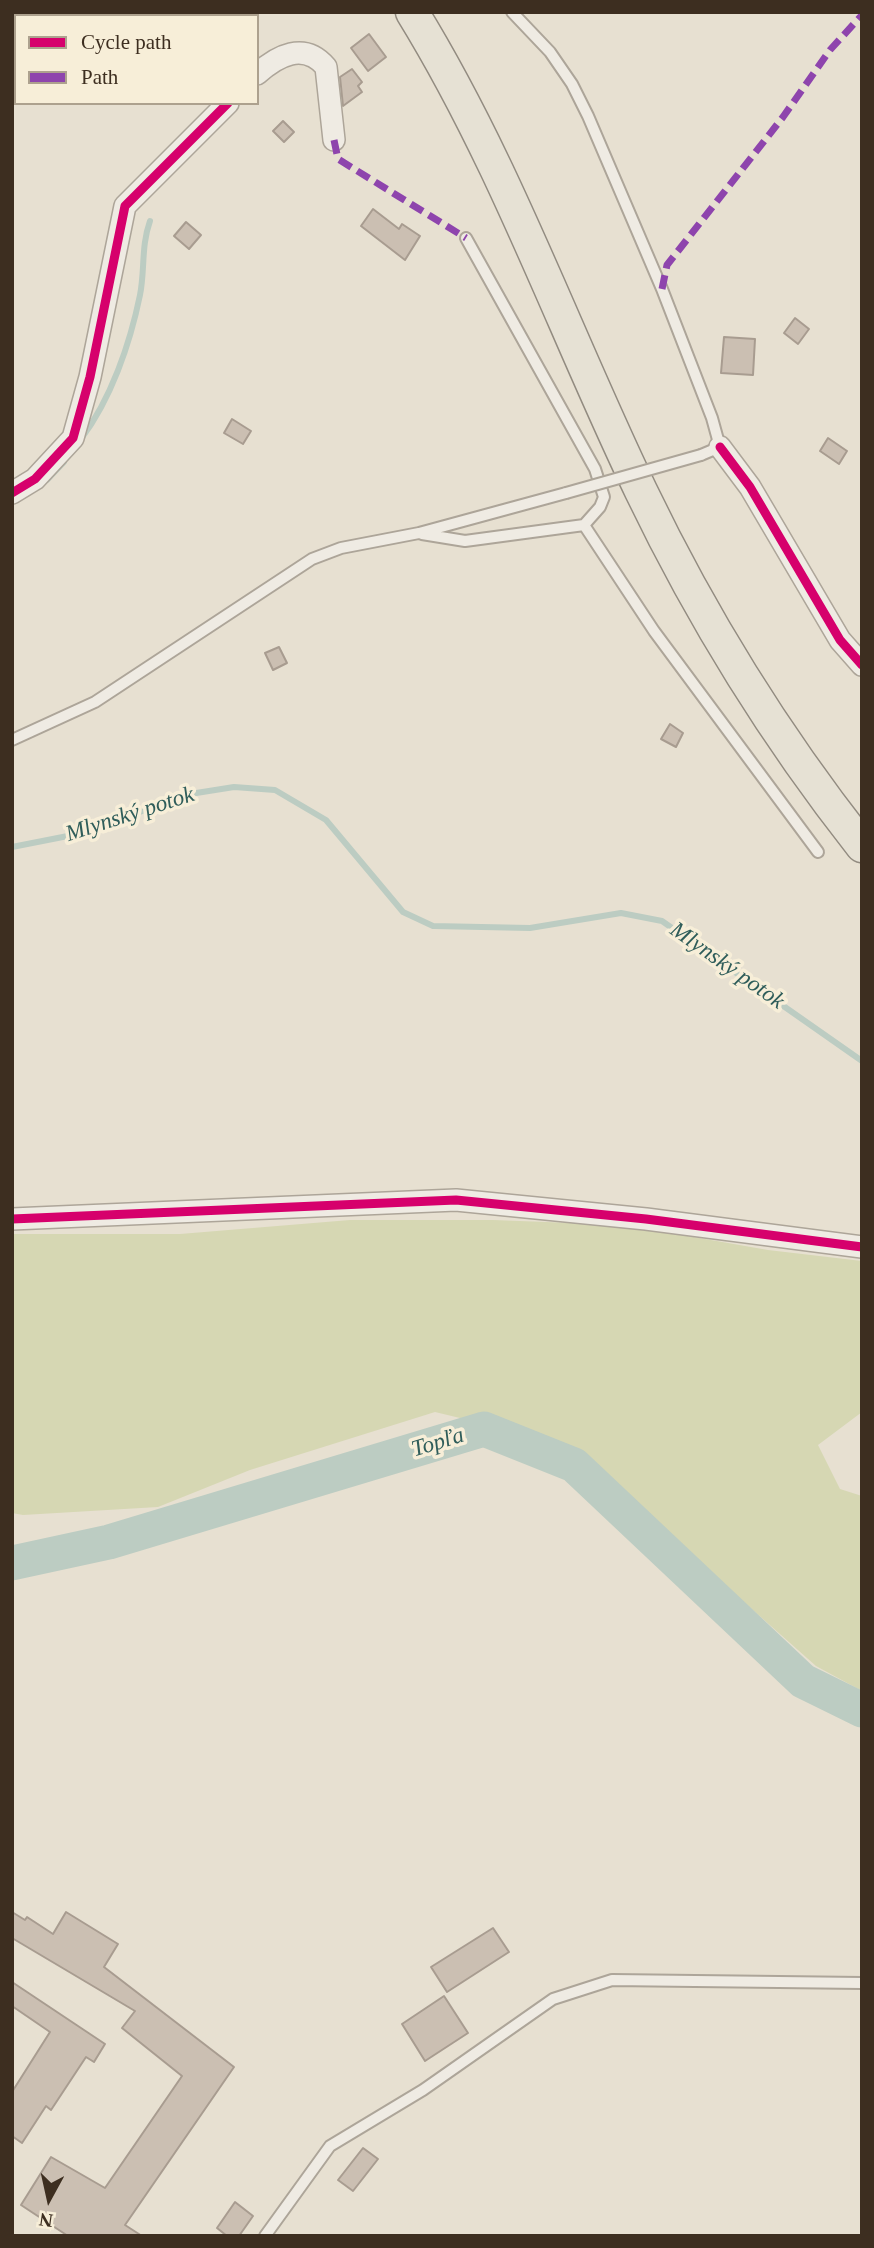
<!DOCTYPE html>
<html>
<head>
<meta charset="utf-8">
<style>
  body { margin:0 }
  #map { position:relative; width:874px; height:2248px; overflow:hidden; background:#e7e0d1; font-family:Georgia,serif }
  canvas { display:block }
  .frame { position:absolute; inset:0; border:14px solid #3d2e20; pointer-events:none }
  .legend { position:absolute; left:14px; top:14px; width:245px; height:91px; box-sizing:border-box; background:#f7eed8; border:2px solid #ada18e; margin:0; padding:9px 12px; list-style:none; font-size:21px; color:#3d2e20 }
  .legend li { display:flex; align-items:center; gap:14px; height:35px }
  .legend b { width:35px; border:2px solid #ada18e }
  .north { position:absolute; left:14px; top:2164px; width:70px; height:70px; -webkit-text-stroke:5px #f7eed8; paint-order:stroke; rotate:188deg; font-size:19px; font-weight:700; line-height:28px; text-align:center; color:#3d2e20 }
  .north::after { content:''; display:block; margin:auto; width:24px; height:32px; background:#3d2e20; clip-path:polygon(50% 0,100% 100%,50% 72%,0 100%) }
</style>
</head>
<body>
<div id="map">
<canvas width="874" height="2248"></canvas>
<div class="frame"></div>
<ul class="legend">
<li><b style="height:9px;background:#d6006c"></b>Cycle path</li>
<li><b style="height:9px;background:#8e44ad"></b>Path</li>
</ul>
<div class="north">N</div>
</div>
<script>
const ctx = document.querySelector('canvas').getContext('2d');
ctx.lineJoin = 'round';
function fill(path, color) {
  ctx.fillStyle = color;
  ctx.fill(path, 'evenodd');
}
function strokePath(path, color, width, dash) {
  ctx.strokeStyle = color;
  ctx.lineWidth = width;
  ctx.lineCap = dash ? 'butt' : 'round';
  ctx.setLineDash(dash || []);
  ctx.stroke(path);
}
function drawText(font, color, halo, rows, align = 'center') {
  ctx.font = font + ' Georgia,serif';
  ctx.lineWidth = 7;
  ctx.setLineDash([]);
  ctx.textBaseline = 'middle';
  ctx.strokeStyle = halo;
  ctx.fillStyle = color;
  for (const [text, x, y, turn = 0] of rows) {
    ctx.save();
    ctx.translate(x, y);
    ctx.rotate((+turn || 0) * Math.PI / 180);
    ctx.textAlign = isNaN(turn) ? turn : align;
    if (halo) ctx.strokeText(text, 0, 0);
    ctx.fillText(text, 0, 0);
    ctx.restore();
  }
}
fill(new Path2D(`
  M350 1220H493L625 1225 768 1250 862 1261V1412L818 1445 840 1489 862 1496V1691L816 1666 657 1525 531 1435 435 1412 250 1470 158 1507 23 1515 12 1513V1234H180Z`), '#d6d7b3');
strokePath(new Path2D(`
  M81 439C111 399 130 344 140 295 145 270 141 246 150 221
  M47 480 64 462
  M12 847 78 834 190 794 234 787 275 790 326 820 403 912 433 926 530 928 621 913 662 921 862 1061`), '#bcccc2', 6);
strokePath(new Path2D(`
  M12 1563 109 1542 484 1429 574 1465 803 1681 862 1710`), '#bcccc2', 35);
const building = new Path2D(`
  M369 34 386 57 368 71 351 48Z
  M352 69 362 82 358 86 362 92 343 106 340 77Z
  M283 121 294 132 284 142 273 131Z
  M373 209 399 229 402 224 420 236 405 260 361 226Z
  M186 222 201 235 189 249 174 236Z
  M795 318 809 329 798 344 784 333Z
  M724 337 755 339 753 375 721 373Z
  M232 419 251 431 243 444 224 433Z
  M828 438 847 451 839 464 820 451Z
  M279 647 287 663 273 670 265 653Z
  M670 724 683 733 676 747 661 739Z
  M12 1912 25 1920 27 1917 53 1934 66 1912 118 1944 104 1967 234 2067 125 2225 142 2236H68L21 2205 51 2157 105 2188 182 2076 122 2028 135 2011 12 1938Z
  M493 1928 509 1952 447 1992 431 1967Z
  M12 1982 105 2044 94 2062 86 2057 51 2110 46 2106 22 2143 12 2136V2092L50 2032 12 2006Z
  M444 1996 468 2033 425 2061 402 2024Z
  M363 2148 378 2159 353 2191 338 2180Z
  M235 2202 253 2216 239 2236H227L217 2228Z`);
fill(building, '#cbbfb2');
strokePath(building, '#a89c90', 2);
const lane = new Path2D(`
  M512 12 550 52 572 84 588 116 662 289 712 418 720 447 701 455
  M584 525 654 631 818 852
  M422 534 465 541 584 525 600 507 604 497 595 469 466 238
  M12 740 95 702 312 559 341 548 419 533 566 493
  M265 2236 330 2146 423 2090 553 1999 612 1980 862 1983`);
const street = new Path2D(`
  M257 74C277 56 304 41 326 67L334 140
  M720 447 750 487 840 640 862 665
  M12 493 35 479 73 438 90 377 125 206 228 103
  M12 1219 456 1200 646 1219 862 1247`);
const primary = new Path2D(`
  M412 12C505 163 564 331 641 491 701 616 776 737 862 846`);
strokePath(lane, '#ada599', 14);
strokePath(street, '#ada599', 24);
strokePath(primary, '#928b80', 35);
strokePath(lane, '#efebe3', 10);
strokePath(street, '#efebe3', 21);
strokePath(primary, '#e6e1d4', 32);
const laneBridge = new Path2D(`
  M566 493 701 455`);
strokePath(laneBridge, '#ada599', 14, []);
strokePath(laneBridge, '#efebe3', 10);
strokePath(new Path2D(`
  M334 140 338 159 466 238
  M662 289 667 265 783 117 830 50 862 15`), '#8e44ad', 7, [14, 7]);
strokePath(new Path2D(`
  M720 447 750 487 840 640 862 665
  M12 493 35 479 73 438 90 377 125 206 228 103
  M12 1219 456 1200 646 1219 862 1247`), '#d6006c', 9);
drawText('italic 23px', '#2f5d5a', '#f7eed8', [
  ["Mlynský potok",130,815,-18],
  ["Mlynský potok",727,966,35],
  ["Topľa",438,1443,-17]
]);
</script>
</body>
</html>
